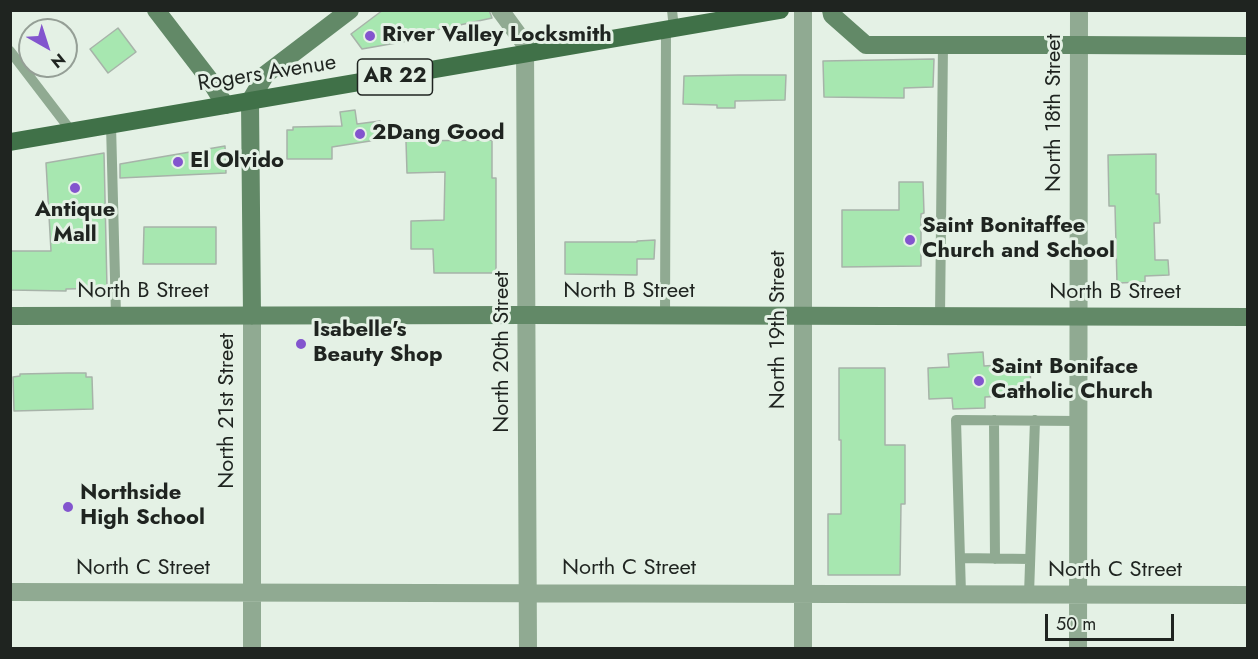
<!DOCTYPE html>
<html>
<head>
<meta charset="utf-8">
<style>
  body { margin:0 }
  #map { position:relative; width:1258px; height:659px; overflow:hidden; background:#e4f1e5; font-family:Jost,sans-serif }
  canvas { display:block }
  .frame { position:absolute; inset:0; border:12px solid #1f2420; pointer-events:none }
  .north { position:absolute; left:18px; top:18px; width:60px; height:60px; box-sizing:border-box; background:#e4f1e5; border:2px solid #959f96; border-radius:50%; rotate:141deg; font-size:16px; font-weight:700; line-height:24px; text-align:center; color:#1f2420 }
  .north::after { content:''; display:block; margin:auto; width:21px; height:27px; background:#8355ce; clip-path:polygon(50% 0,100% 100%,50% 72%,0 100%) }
  .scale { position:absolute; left:1045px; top:614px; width:129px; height:27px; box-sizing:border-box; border:3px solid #1f2420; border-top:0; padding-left:8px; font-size:18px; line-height:21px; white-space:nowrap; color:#1f2420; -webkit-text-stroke:4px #e4f1e5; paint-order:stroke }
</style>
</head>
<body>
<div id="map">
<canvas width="1258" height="659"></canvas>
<div class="frame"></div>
<div class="north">N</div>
<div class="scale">50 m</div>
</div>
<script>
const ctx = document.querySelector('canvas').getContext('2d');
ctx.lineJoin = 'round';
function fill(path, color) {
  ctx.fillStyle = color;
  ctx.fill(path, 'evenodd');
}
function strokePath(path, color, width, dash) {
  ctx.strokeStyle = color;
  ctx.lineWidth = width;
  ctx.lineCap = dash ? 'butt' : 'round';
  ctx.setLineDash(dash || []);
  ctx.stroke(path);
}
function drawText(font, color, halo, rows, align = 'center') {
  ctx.font = font + ' Jost,sans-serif';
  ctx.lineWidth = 6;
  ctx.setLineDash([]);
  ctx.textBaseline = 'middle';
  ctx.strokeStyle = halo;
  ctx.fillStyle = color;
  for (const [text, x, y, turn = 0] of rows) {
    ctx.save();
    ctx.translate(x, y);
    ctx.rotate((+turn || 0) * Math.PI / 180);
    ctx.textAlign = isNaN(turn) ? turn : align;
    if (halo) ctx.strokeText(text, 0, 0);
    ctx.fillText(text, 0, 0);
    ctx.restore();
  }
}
const building = new Path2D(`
  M383 10H489L492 18 418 34 419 39 362 49 351 34Z
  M118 28 136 52 108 73 90 49Z
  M934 59 933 87 904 88V98L824 97 823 61Z
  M739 75H786L785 100 735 101V108H717V105L683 104 684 76Z
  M355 110 357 124 380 121 383 139 332 147V159H287V130H293V127L342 126 340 112Z
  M492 140V178H496V273H434L433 249H411V221L444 220 445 172 407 173 406 141Z
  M225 146 226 173 120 178V164Z
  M104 153 107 288 66 289V291L10 290V251H51L46 163Z
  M1156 154V194H1159L1160 223H1154L1155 260H1168L1169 275 1145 276V282L1117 283 1115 206H1109L1108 155Z
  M899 182H923L924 213 921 214V266L842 267V210H899Z
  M144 227H216V264H143Z
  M655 240 654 259H637V275L565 274V242H637V241Z
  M983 352 984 366 1030 363 1031 395 985 397V408L953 409 952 398 929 399 928 368 949 367 948 354Z
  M839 368H885V445H905V504H901L900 575H828V514H841V440H839Z
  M68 373H86V377H92L93 409 14 411 13 377 20 376V374Z`);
fill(building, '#a7e7b0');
strokePath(building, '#a7b3a9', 1.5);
strokePath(new Path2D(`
  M672 10 674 29
  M10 51 72 132
  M111 125 116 316
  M665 316 666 30
  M940 316 943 45
  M994 420 995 559
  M960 558 1030 559
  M961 594 956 420 1078 421
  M1029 594 1035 420`), '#90aa92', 10);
strokePath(new Path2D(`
  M500 10 525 44 528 648
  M10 592 1248 595
  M252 648V316
  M803 648V10
  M1078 648 1079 10`), '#90aa92', 18);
strokePath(new Path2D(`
  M156 10 209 79 225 105
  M831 10 832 15 866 45H1079L1248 46
  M10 316 527 315 1248 317
  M252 316 250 101 266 74 350 10`), '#628967', 18);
strokePath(new Path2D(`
  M10 142 780 10`), '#407148', 18);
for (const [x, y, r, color] of [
  [370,36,6,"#8355ce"],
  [360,134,6,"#8355ce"],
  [178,162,6,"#8355ce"],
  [75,188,6,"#8355ce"],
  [910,240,6,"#8355ce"],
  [301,344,6,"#8355ce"],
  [979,381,6,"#8355ce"],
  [68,507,6,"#8355ce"]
]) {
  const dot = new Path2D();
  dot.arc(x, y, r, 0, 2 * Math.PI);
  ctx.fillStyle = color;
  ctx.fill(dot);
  strokePath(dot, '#e4f1e5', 2);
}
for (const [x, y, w] of [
  [395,77,75]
]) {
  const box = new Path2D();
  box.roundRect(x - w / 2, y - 18, w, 36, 4.5);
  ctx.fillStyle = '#e4f1e5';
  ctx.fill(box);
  strokePath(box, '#1f2420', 1.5);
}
drawText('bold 21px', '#1f2420', null, [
  ["AR 22",395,77]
]);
drawText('bold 22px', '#1f2420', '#e4f1e5', [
  ["River Valley Locksmith",382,36],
  ["2Dang Good",372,134],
  ["El Olvido",190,162],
  ["Antique",75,211,"center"],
  ["Mall",75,236,"center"],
  ["Saint Bonitaffee",922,227],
  ["Church and School",922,252],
  ["Isabelle's",313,331],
  ["Beauty Shop",313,356],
  ["Saint Boniface",991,368],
  ["Catholic Church",991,393],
  ["Northside",80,494],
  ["High School",80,519]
], 'left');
drawText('22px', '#1f2420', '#e4f1e5', [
  ["Rogers Avenue",267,74,-9],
  ["North 18th Street",1055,113,-90],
  ["North B Street",143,292],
  ["North B Street",629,292],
  ["North B Street",1115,293],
  ["North 19th Street",779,330,-90],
  ["North 20th Street",503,352,-90],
  ["North 21st Street",228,411,-90],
  ["North C Street",143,569],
  ["North C Street",629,569],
  ["North C Street",1115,571]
]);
</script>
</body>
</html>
